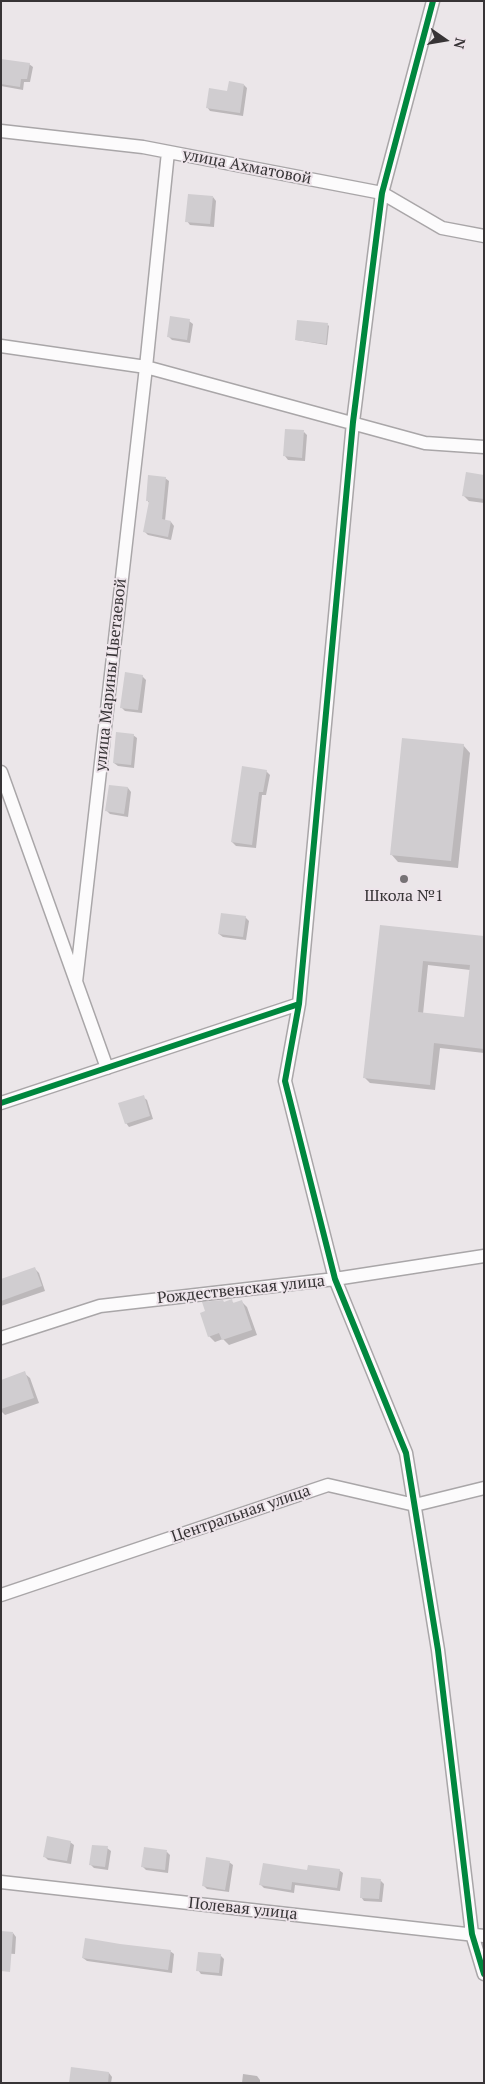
<!DOCTYPE html>
<html>
<head>
<meta charset="utf-8">
<style>
  body { margin:0 }
  #map { position:relative; width:485px; height:2084px; overflow:hidden; background:#ebe6e9; font-family:"PT Serif",serif }
  canvas { display:block }
  .frame { position:absolute; inset:0; border:2px solid #373436; pointer-events:none }
  .north { position:absolute; left:420px; top:15px; width:50px; height:50px; -webkit-text-stroke:4px #ede4ea; paint-order:stroke; rotate:103deg; font-size:14px; font-weight:700; line-height:20px; text-align:center; color:#373436 }
  .north::after { content:''; display:block; margin:auto; width:18px; height:22px; background:#373436; clip-path:polygon(50% 0,100% 100%,50% 72%,0 100%) }
</style>
</head>
<body>
<div id="map">
<canvas width="485" height="2084"></canvas>
<div class="frame"></div>
<div class="north">N</div>
</div>
<script>
const ctx = document.querySelector('canvas').getContext('2d');
ctx.lineJoin = 'round';
function fill(path, color) {
  ctx.fillStyle = color;
  ctx.fill(path, 'evenodd');
}
function strokePath(path, color, width, dash) {
  ctx.strokeStyle = color;
  ctx.lineWidth = width;
  ctx.lineCap = dash ? 'butt' : 'round';
  ctx.setLineDash(dash || []);
  ctx.stroke(path);
}
function drawText(font, color, halo, rows, align = 'center') {
  ctx.font = font + ' "PT Serif",serif';
  ctx.lineWidth = 4;
  ctx.setLineDash([]);
  ctx.textBaseline = 'middle';
  ctx.strokeStyle = halo;
  ctx.fillStyle = color;
  for (const [text, x, y, turn = 0] of rows) {
    ctx.save();
    ctx.translate(x, y);
    ctx.rotate((+turn || 0) * Math.PI / 180);
    ctx.textAlign = isNaN(turn) ? turn : align;
    if (halo) ctx.strokeText(text, 0, 0);
    ctx.fillText(text, 0, 0);
    ctx.restore();
  }
}
fill(new Path2D(`
  M1 60 29 64 33 67 30 82H24L23 90 1 86Z
  M244 85 247 88 243 116 210 111 207 107Z
  M213 197 216 201 214 227 190 225 187 221Z
  M189 321 193 324 190 343 172 340 168 336Z
  M328 325 329 326 327 345 296 340Z
  M304 432 307 435 305 461 288 460 285 456Z
  M484 476V503L469 501 463 495Z
  M165 478 169 481 165 521 171 522 174 526 171 540 148 535 145 532 150 504 147 500Z
  M142 676 146 680 142 713 125 711 122 708Z
  M133 735 137 738 134 768 118 766 114 763Z
  M463 745 470 753 458 868 398 862 391 854Z
  M266 771 270 775 266 795H262L256 848 236 846 232 842Z
  M110 786 128 788 131 792 128 817 110 814 107 811Z
  M245 917 249 921 246 940 223 937 219 934Z
  M381 926 484 937V1053L440 1048 435 1090 370 1083 365 1078ZM428 965 470 970 465 1018 423 1014Z
  M143 1097 147 1100 153 1119 129 1127 126 1123Z
  M35 1269 39 1273 45 1291 1 1306V1281Z
  M231 1301 235 1304 242 1302 247 1307 257 1335 229 1345 223 1339 215 1342 209 1336 224 1303Z
  M24 1373 30 1378 39 1403 5 1415 1 1411V1381Z
  M70 1842 74 1845 71 1864 48 1860 44 1856Z
  M107 1848 111 1851 108 1870 94 1868 91 1865Z
  M145 1848 167 1852 170 1855 168 1873 146 1870 142 1866Z
  M229 1862 233 1865 229 1892 207 1889 203 1885Z
  M339 1870 343 1873 340 1891 295 1885 294 1893 264 1888 261 1885 308 1872Z
  M380 1880 384 1884 382 1902 364 1901 361 1897Z
  M13 1933 16 1937 15 1954 1 1953Z
  M120 1945 170 1951 174 1954 172 1973 87 1961 83 1958Z
  M220 1955 224 1959 222 1976 201 1974 198 1970Z
  M109 2073 112 2077 111 2083H71Z
  M243 2074 257 2076 260 2080V2082L263 2083H242Z`), '#0003');
fill(new Path2D(`
  M1 59 30 63 27 79H21L20 87 1 84Z
  M229 81 244 84 240 113 206 108 209 88 227 91Z
  M188 194 213 196 210 224 185 222Z
  M170 316 190 319 187 340 167 337Z
  M297 320 328 323 326 344 295 340Z
  M285 429 304 430 302 458 283 456Z
  M466 472 484 475V499L462 496Z
  M148 475 166 477 162 519 171 521 168 537 143 532 149 501H146Z
  M125 672 143 675 138 710 120 708Z
  M116 732 134 734 131 765 113 763Z
  M402 738 464 744 451 861 390 855Z
  M242 766 267 770 263 792H259L252 845 231 842Z
  M109 785 128 787 124 814 105 811Z
  M221 913 246 916 243 937 218 934Z
  M380 925 484 936V1049L434 1043 430 1085 363 1078ZM423 961 470 965 464 1017 418 1012Z
  M144 1095 150 1116 125 1124 118 1103Z
  M35 1267 42 1286 1 1301V1279Z
  M232 1299 233 1303 242 1300 252 1330 222 1340 219 1333 208 1337 200 1313 205 1311 202 1302 223 1300 224 1302Z
  M25 1371 34 1398 1 1409V1380Z
  M47 1836 71 1841 67 1861 43 1857Z
  M92 1845 108 1846 105 1867 89 1865Z
  M144 1847 167 1850 165 1870 141 1867Z
  M206 1857 230 1861 225 1890 202 1886Z
  M263 1863 307 1870 308 1865 340 1869 337 1888 292 1882 291 1890 259 1885Z
  M361 1877 381 1879 379 1899 360 1898Z
  M1 1931 13 1932 10 1972 1 1971Z
  M85 1938 120 1944 171 1950 168 1970 82 1958Z
  M198 1952 221 1954 219 1973 196 1971Z
  M71 2067 109 2072 108 2083H69Z`), '#d0cdd0');
const minor = new Path2D(`
  M1 131 143 147 382 193 442 228 484 236
  M1 346 146 367 425 443 484 447
  M1 772 107 1068
  M76 982 146 367 168 152
  M299 1004 285 1081 335 1279 406 1453 438 1650 472 1934 484 1974
  M1 1103 299 1004 353 422 382 193 433 1
  M1 1338 100 1306 335 1279 484 1256
  M1 1595 328 1485 415 1505 484 1488
  M1 1882 484 1936`);
strokePath(minor, '#a9a6a8', 15);
strokePath(minor, '#fcfbfc', 12);
strokePath(new Path2D(`
  M299 1004 285 1081 335 1279 406 1453 438 1650 472 1934 484 1974
  M1 1103 299 1004 353 422 382 193 433 1`), '#00873e', 6);
for (const [x, y, r, color] of [
  [404,879,5,"#767275"]
]) {
  const dot = new Path2D();
  dot.arc(x, y, r, 0, 2 * Math.PI);
  ctx.fillStyle = color;
  ctx.fill(dot);
  strokePath(dot, '#ede4ea', 2);
}
drawText('16px', '#373436', '#ede4ea', [
  ["улица Ахматовой",247,167,11],
  ["улица Марины Цветаевой",111,675,-84],
  ["Рождественская улица",241,1290,-6],
  ["Центральная улица",241,1514,-19],
  ["Полевая улица",243,1909,6]
]);
drawText('16px', '#373436', '#ede4ea', [
  ["Школа №1",404,896]
]);
</script>
</body>
</html>
